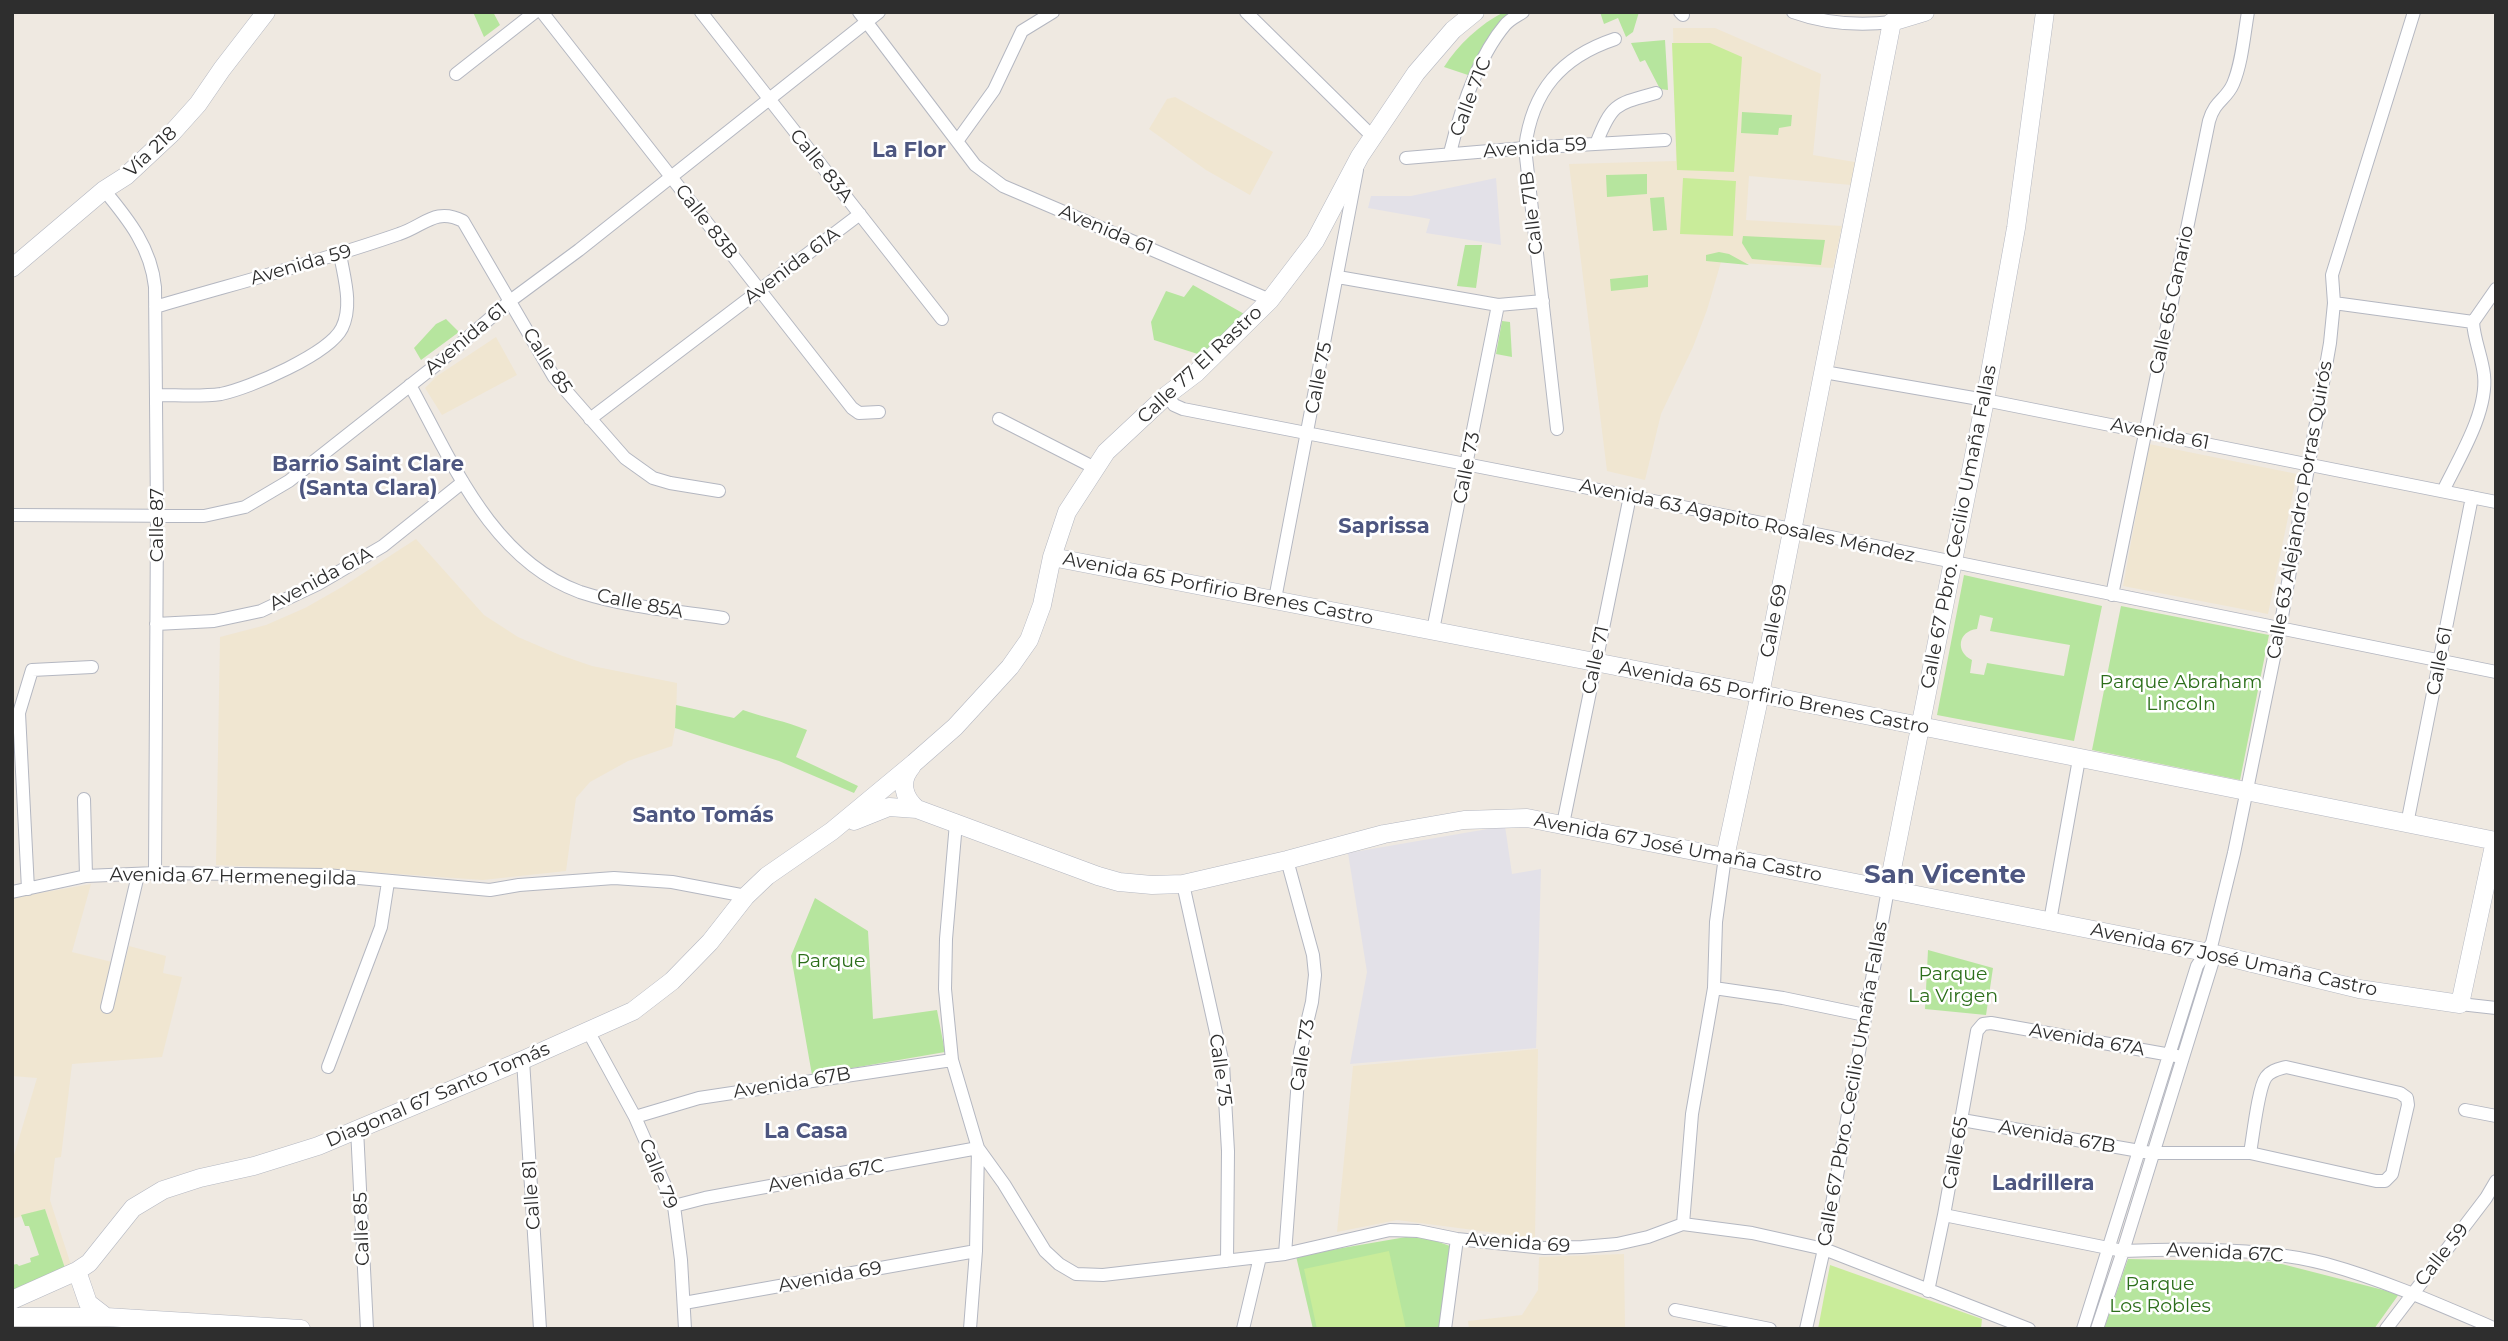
<!DOCTYPE html>
<html>
<head>
<meta charset="utf-8">
<style>
  body { margin:0 }
  #map { position:relative; width:2508px; height:1341px; overflow:hidden; background:#efe9e1; font-family:Montserrat,sans-serif }
  canvas { display:block }
  .frame { position:absolute; inset:0; border:14px solid #2e2e2e; pointer-events:none }
</style>
</head>
<body>
<div id="map">
<canvas width="2508" height="1341"></canvas>
<div class="frame"></div>
</div>
<script>
const ctx = document.querySelector('canvas').getContext('2d');
ctx.lineJoin = 'round';
function fill(path, color) {
  ctx.fillStyle = color;
  ctx.fill(path, 'evenodd');
}
function strokePath(path, color, width, dash) {
  ctx.strokeStyle = color;
  ctx.lineWidth = width;
  ctx.lineCap = dash ? 'butt' : 'round';
  ctx.setLineDash(dash || []);
  ctx.stroke(path);
}
function drawText(font, color, halo, rows, align = 'center') {
  ctx.font = font + ' Montserrat,sans-serif';
  ctx.lineWidth = 5;
  ctx.setLineDash([]);
  ctx.textBaseline = 'middle';
  ctx.strokeStyle = halo;
  ctx.fillStyle = color;
  for (const [text, x, y, turn = 0] of rows) {
    ctx.save();
    ctx.translate(x, y);
    ctx.rotate((+turn || 0) * Math.PI / 180);
    ctx.textAlign = isNaN(turn) ? turn : align;
    if (halo) ctx.strokeText(text, 0, 0);
    ctx.fillText(text, 0, 0);
    ctx.restore();
  }
}
fill(new Path2D(`
  M1496 178 1501 245 1426 233 1430 219 1368 208 1371 196H1411Z
  M1505 826 1512 874 1541 869 1536 1048 1350 1064 1367 972 1348 853Z`), '#e3e1e8');
fill(new Path2D(`
  M1673 28H1715L1821 74 1813 155 1855 162 1852 185 1749 176 1746 220 1842 226 1833 268 1721 262 1707 310 1693 347 1661 414 1645 480 1607 471 1569 164 1676 161Z
  M1175 97 1273 152 1250 195 1206 170 1149 129 1167 99Z
  M496 337 517 375 442 415 425 388 437 376Z
  M2149 444 2297 474 2268 614 2123 586Z
  M416 539 484 615 518 637 560 655 592 666 677 683 676 723 672 746 628 761 590 782 576 798 566 871 483 880 370 872 216 865 220 637 266 625 305 608 342 587Z
  M91 884 72 952 112 962 102 1009 112 1011 129 946 166 956 163 973 182 977 162 1057 72 1064 61 1157 55 1158 50 1200 71 1265 65 1268 45 1209 12 1219V1162L37 1078 12 1076V898Z
  M1538 1049 1535 1238 1397 1220 1337 1232 1353 1066Z
  M1624 1254 1625 1329H1469L1468 1321 1522 1315 1538 1290 1539 1257Z`), '#f0e6d1');
fill(new Path2D(`
  M473 12H493L500 25 484 37Z
  M1504 12H1516C1492 27 1480 50 1468 75L1444 67C1458 45 1480 24 1504 12Z
  M1600 12H1639L1633 32 1626 37 1618 18 1604 24Z
  M1665 40 1668 90 1660 89 1645 60 1640 62 1631 43Z
  M1742 112 1792 115 1791 126 1779 128 1778 135 1741 133Z
  M1647 174V194L1607 197 1606 175Z
  M1664 197 1667 230 1653 231 1650 198Z
  M1743 236 1825 240 1821 265 1752 259 1742 243Z
  M1465 245H1482L1476 288 1457 286Z
  M1719 252 1729 254 1749 265 1706 261V255Z
  M1648 275V287L1611 291 1610 279Z
  M1193 285 1246 315 1204 356 1154 340 1151 322 1166 291 1184 297Z
  M446 319 459 332 421 360 414 348 436 324Z
  M1502 321 1510 322 1512 357 1496 354Z
  M1964 575 2102 606 2074 741 1937 715ZM1980 615 1993 618 1990 631 2070 645 2064 676 1987 663 1984 675 1970 673 1972 660C1955 652 1958 631 1977 629Z
  M2121 606 2269 635 2240 780 2092 750Z
  M676 705 734 718 743 710C765 718 786 721 807 730L796 757 858 786 854 793 779 761 675 728Z
  M815 898 868 931 873 1019 937 1010 945 1052 812 1075 791 956Z
  M1928 950 1993 968 1986 1015 1925 1009Z
  M45 1209 65 1268 12 1290V1265L17 1264 19 1266 31 1262 30 1258 39 1255 29 1226H25L21 1215Z
  M1406 1237 1430 1239 1450 1246 1439 1329H1313L1296 1256Z
  M2128 1259 2274 1262 2399 1294 2374 1329H2104Z`), '#b6e59e');
fill(new Path2D(`
  M1672 43H1710L1742 57 1734 172 1677 170Z
  M1683 178 1736 181 1733 236 1680 234Z
  M1389 1251 1406 1329H1317L1304 1269Z
  M1830 1265 1982 1319 1981 1329H1818Z`), '#c9ec9a');
const street = new Path2D(`
  M542 12 852 408 859 413 879 412
  M701 12 942 319
  M859 12 975 165 1003 186 1270 300
  M1246 12 1372 136
  M1680 12 1683 15
  M1793 12C1826 24 1858 26 1892 22
  M456 74 535 12
  M958 140 994 90 1022 31 1053 12
  M1596 144C1612 103 1616 104 1656 93
  M1450 153C1460 112 1478 57 1505 25 1510 19 1517 16 1523 12
  M1406 158 1525 148 1665 140
  M104 190C129 220 151 248 155 287L157 516 155 873
  M1338 277 1498 305 1543 301
  M2334 303 2473 322
  M155 307C237 283 319 262 399 234 424 226 435 207 463 221L554 377 625 458 653 478 670 483 719 491
  M1824 372 1985 400 2496 502
  M410 385C452 462 492 560 580 592 626 607 676 611 723 618
  M157 395C178 395 200 397 221 394 250 388 329 354 342 328 353 305 344 278 340 254
  M1167 395 1174 405 1183 409 1609 492 2496 672
  M590 419 860 214
  M999 419 1095 468
  M1557 429 1525 148C1532 91 1561 57 1615 39
  M2443 491C2459 458 2488 412 2484 375 2482 357 2474 340 2473 322L2496 289
  M12 515 204 516 245 507 289 481 436 365 510 301 579 250 879 12
  M2112 595 2209 121C2215 100 2226 100 2233 84 2242 63 2244 35 2248 12
  M1275 599 1357 170
  M156 624 214 621 261 611 318 584 383 546 463 482
  M1433 630 1498 305
  M84 799 86 876
  M956 823 946 939 945 989 952 1060 978 1148 976 1251 970 1329
  M1563 824 1630 496
  M2407 824 2472 497
  M1183 884 1223 1064 1228 1151 1227 1261
  M28 889 19 713 32 670 92 667
  M12 892 86 876 155 873 326 875 490 890 519 885 614 878 672 882 746 896
  M2050 921 2079 759
  M1714 988 1783 998 1865 1015
  M2460 1004 2496 1008
  M107 1007 138 875
  M588 1031 635 1117 674 1206 681 1260 685 1329
  M523 1060 540 1329
  M328 1067 381 927 388 882
  M2465 1110 2496 1116
  M635 1117 699 1098 952 1060
  M1962 1120 2151 1153H2250L2376 1181H2385L2392 1174 2408 1105 2407 1098 2400 1093 2286 1067C2279 1069 2271 1070 2266 1077 2258 1088 2253 1137 2250 1153
  M357 1129 367 1329
  M674 1206 705 1198 978 1148 1004 1184 1045 1251 1059 1264 1076 1274 1103 1275 1285 1254 1390 1230 1418 1231 1457 1239 1544 1248 1582 1247 1617 1244 1648 1237 1683 1224 1752 1233 1824 1249 2029 1329
  M1944 1215 2123 1251C2184 1248 2267 1248 2326 1264 2384 1280 2440 1305 2496 1329
  M1683 1224 1692 1114 1714 988 1716 922 1725 857
  M1285 1254 1300 1052 1312 1002 1315 975 1313 955 1287 860
  M1928 1291 1944 1215 1977 1031 1983 1024 1991 1023 2182 1057
  M684 1303 976 1251
  M1675 1310 1770 1329
  M1243 1329 1260 1257
  M1445 1329 1457 1239
  M1806 1329 1824 1249 1888 889
  M2083 1329 2197 966 2212 943 2234 853 2280 628 2330 343 2334 303 2332 275 2414 12
  M2097 1329 2123 1251 2215 954
  M2386 1329 2486 1198 2496 1181`);
const secondary = new Path2D(`
  M12 268 104 190 126 176 172 133 198 104 222 69 266 12
  M1052 557 1760 694 2496 841
  M912 766C899 781 903 797 917 809
  M854 821 889 807 917 809 1098 876 1119 882 1152 885 1183 884 1287 860 1384 834 1464 820 1527 818 2215 954 2359 989 2460 1004 2495 841
  M1725 857 1760 694 1892 22 1925 12
  M1888 889 1985 400 2016 228 2045 12
  M77 1271 88 1303 106 1317
  M12 1300 77 1271 89 1263 133 1208 163 1190 200 1178 254 1166 318 1146 523 1060 633 1011 672 981 710 942 746 896 767 876 832 831 914 763 955 727 1010 667 1029 640 1042 605 1052 557 1067 512 1106 452 1167 395 1196 373 1270 300 1315 241 1360 156 1416 73 1453 30 1475 12
  M12 1317H106L301 1329`);
strokePath(street, '#b4b7c1', 14);
strokePath(secondary, '#b4b7c1', 19);
strokePath(street, '#fff', 12);
strokePath(secondary, '#fff', 18);
drawText('19px', '#2e2e2e', '#fff', [
  ["Calle 71C",1471,97,-69],
  ["Avenida 59",1535,148,-4],
  ["Vía 218",151,152,-43],
  ["Calle 83A",821,166,51],
  ["Calle 71B",1532,213,-97],
  ["Calle 83B",706,222,52],
  ["Avenida 61",1106,230,23],
  ["Avenida 59",301,265,-16],
  ["Avenida 61A",792,266,-37],
  ["Calle 65 Canario",2172,300,-78],
  ["Avenida 61",466,339,-40],
  ["Calle 85",547,361,57],
  ["Calle 77 El Rastro",1200,365,-43],
  ["Calle 75",1319,378,-79],
  ["Avenida 61",2160,434,11],
  ["Calle 73",1467,468,-79],
  ["Calle 63 Alejandro Porras Quirós",2300,510,-80],
  ["Avenida 63 Agapito Rosales Méndez",1747,521,12],
  ["Calle 87",157,525,-90],
  ["Calle 67 Pbro. Cecilio Umaña Fallas",1959,527,-79],
  ["Avenida 61A",321,579,-28],
  ["Avenida 65 Porfirio Brenes Castro",1218,589,11],
  ["Calle 85A",640,604,11],
  ["Calle 69",1774,621,-79],
  ["Calle 71",1596,660,-78],
  ["Calle 61",2440,661,-79],
  ["Avenida 65 Porfirio Brenes Castro",1774,698,11],
  ["Avenida 67 José Umaña Castro",1678,848,11],
  ["Avenida 67 Hermenegilda",233,877,1],
  ["Avenida 67 José Umaña Castro",2234,960,12],
  ["Avenida 67A",2087,1040,10],
  ["Calle 73",1303,1055,-81],
  ["Calle 75",1220,1070,82],
  ["Avenida 67B",792,1083,-9],
  ["Calle 67 Pbro. Cecilio Umaña Fallas",1853,1084,-80],
  ["Diagonal 67 Santo Tomás",438,1095,-23],
  ["Avenida 67B",2057,1137,10],
  ["Calle 65",1956,1153,-80],
  ["Calle 79",658,1174,68],
  ["Avenida 67C",826,1176,-10],
  ["Calle 81",532,1195,-94],
  ["Calle 85",362,1229,-92],
  ["Avenida 69",1518,1243,4],
  ["Avenida 67C",2225,1253,3],
  ["Calle 59",2442,1255,-52],
  ["Avenida 69",830,1277,-10]
]);
drawText('19px', '#2c6e1b', '#fff', [
  ["Parque Abraham",2181,682],
  ["Lincoln",2181,704],
  ["Parque",831,961],
  ["Parque",1953,974],
  ["La Virgen",1953,996],
  ["Parque",2160,1284],
  ["Los Robles",2160,1306]
]);
drawText('bold 21px', '#4d5680', '#fff', [
  ["La Flor",909,151],
  ["Barrio Saint Clare",368,465],
  ["(Santa Clara)",368,489],
  ["Saprissa",1384,527],
  ["Santo Tomás",703,816],
  ["La Casa",806,1132],
  ["Ladrillera",2043,1184]
]);
drawText('bold 26px', '#4d5680', '#fff', [
  ["San Vicente",1945,875]
]);
</script>
</body>
</html>
